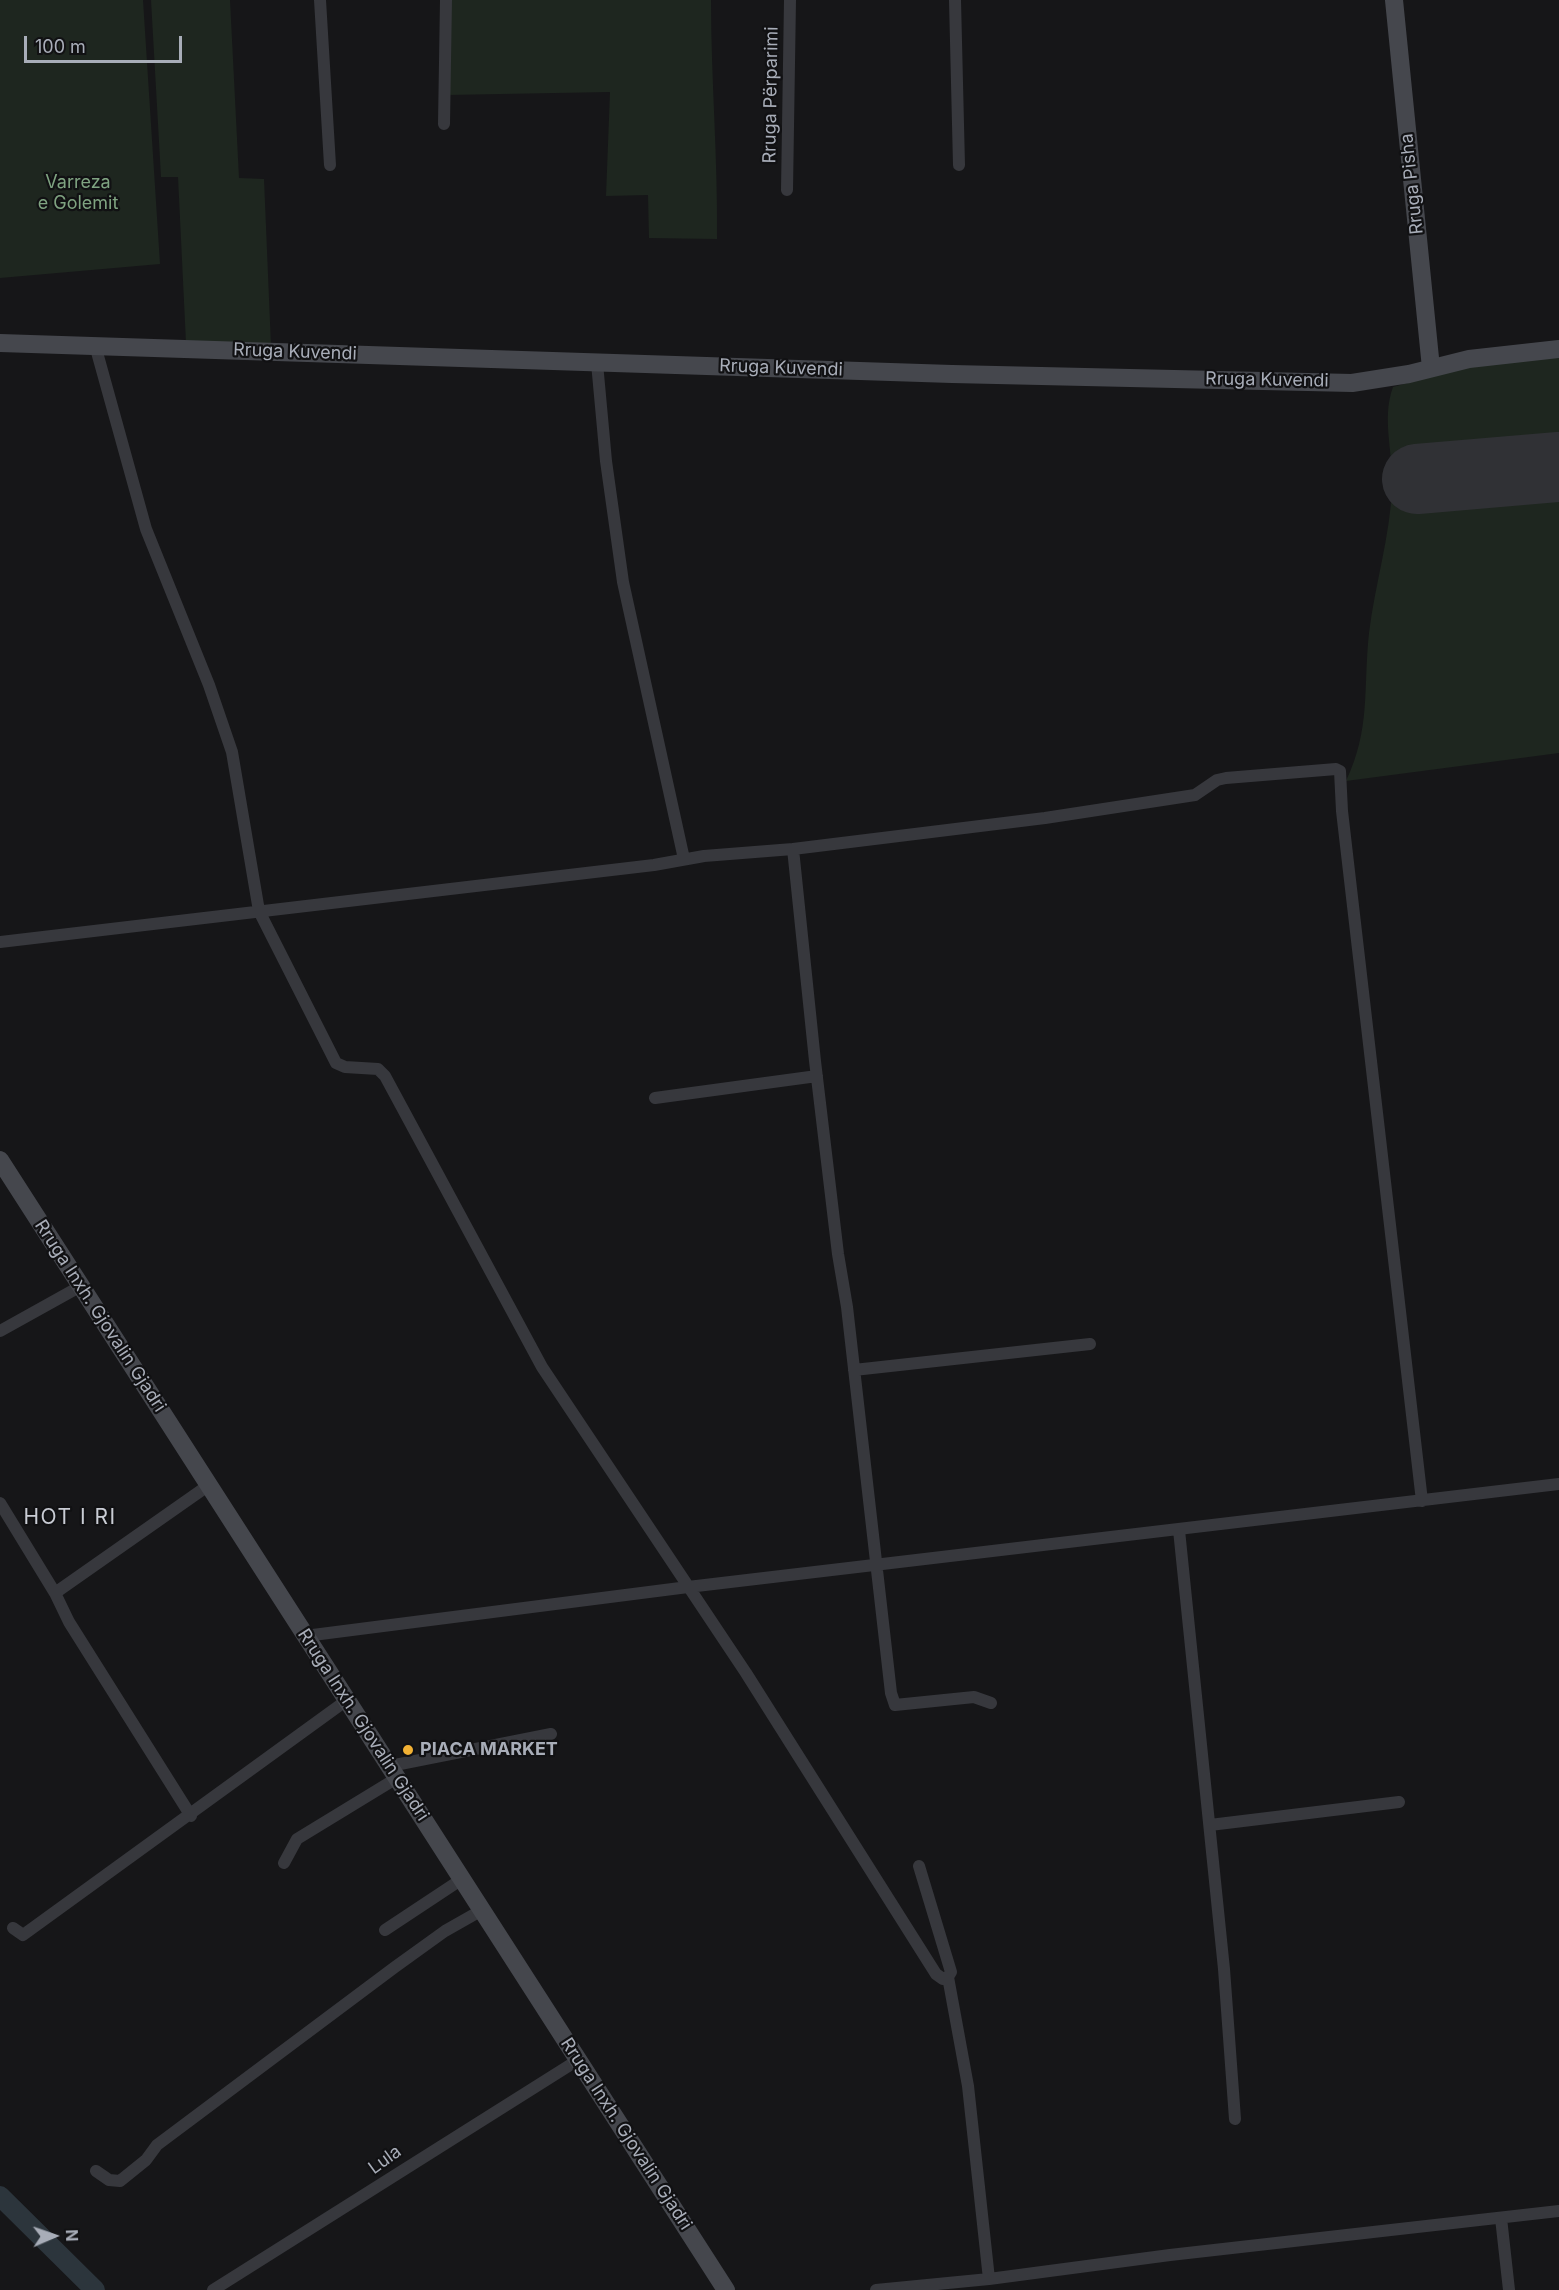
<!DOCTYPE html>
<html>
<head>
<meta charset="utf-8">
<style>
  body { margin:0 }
  #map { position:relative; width:1559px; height:2290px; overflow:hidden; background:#161618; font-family:Inter,sans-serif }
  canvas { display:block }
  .north { position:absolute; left:24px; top:2206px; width:60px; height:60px; -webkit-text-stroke:4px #111113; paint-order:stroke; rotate:88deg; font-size:16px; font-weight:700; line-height:24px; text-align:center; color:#a8adb8 }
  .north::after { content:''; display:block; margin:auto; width:21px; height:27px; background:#a8adb8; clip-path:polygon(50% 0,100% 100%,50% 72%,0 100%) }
  .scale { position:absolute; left:24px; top:36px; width:158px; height:27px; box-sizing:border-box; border:3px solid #a8adb8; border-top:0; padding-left:8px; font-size:18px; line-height:21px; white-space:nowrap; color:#a8adb8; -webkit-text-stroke:4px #111113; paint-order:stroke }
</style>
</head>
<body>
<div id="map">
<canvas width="1559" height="2290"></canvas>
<div class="north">N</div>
<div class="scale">100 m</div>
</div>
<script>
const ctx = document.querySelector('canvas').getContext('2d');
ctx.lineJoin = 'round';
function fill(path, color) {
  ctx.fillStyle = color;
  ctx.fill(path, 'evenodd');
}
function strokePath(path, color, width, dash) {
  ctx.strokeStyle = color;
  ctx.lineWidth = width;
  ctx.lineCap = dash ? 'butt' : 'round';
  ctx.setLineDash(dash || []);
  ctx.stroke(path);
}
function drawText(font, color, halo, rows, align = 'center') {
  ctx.font = font + ' Inter,sans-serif';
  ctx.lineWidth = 4.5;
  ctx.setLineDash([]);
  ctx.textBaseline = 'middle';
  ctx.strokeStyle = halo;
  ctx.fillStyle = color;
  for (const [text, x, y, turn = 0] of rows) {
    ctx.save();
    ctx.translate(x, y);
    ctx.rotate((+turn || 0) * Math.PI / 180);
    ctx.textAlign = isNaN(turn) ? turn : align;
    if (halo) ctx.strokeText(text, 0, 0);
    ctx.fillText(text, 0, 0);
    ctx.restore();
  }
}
fill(new Path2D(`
  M0 0H143L160 264 0 278Z
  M151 0H230L239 178 264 179 271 346 186 343 178 177H161Z
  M448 0H711C711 80 718 159 717 239L649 238 648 195 606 196 610 92 447 95Z
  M1559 354V753L1346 781C1371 728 1363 689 1369 633 1375 584 1390 537 1392 488 1394 455 1381 419 1393 387L1474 365Z`), '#1e261f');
strokePath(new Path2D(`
  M0 2196 95 2290`), '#2c353c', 20);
strokePath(new Path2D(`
  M1417 479 1559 467`), '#303135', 70);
strokePath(new Path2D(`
  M320 0 330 165
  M955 0 959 165
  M444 124 446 0
  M787 190 790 0
  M95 345 146 529 209 685 232 752 259 911 336 1063 345 1067 378 1069 385 1076 542 1367 746 1673 936 1974 943 1979 948 1977 951 1972 919 1866
  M597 363 606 461 623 582 684 859
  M793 849 1045 818 1195 795 1217 780 1226 778 1336 769 1340 771 1342 811 1422 1501
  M0 942 654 865 704 856 793 849 815 1061 838 1254 847 1307 891 1693 895 1705 974 1697 991 1703
  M655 1098 817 1076
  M0 1331 81 1286
  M854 1370 1090 1344
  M0 1503 55 1593 69 1622 191 1816
  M1179 1530 1224 1969 1235 2119
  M55 1593 209 1485
  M305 1636 688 1587 1559 1484
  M390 1766 551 1734
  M1210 1825 1399 1802
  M284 1863 297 1839 397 1778
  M13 1928 23 1935 347 1700
  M385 1930 462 1879
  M948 1977 968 2086 989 2279
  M96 2171 109 2180 120 2181 146 2160 157 2145 395 1967 445 1931 482 1910
  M1501 2218 1509 2290
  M213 2290 578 2060
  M876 2290 989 2279 1170 2255 1559 2211`), '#37383d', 12);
strokePath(new Path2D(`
  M1394 0 1431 368
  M0 343 952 374 1352 383 1409 374 1469 359 1559 349
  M0 1160 726 2290`), '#45474d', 18);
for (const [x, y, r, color] of [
  [408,1750,6,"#f2b134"]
]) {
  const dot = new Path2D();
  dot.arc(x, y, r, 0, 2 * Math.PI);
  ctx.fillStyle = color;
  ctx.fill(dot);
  strokePath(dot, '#111113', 2);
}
drawText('18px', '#a8adb8', '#111113', [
  ["Rruga Përparimi",771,95,-89],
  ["Rruga Pisha",1412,184,-96],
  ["Rruga Kuvendi",295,352,2],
  ["Rruga Kuvendi",781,368,2],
  ["Rruga Kuvendi",1267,380,1],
  ["Rruga Inxh. Gjovalin Gjadri",100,1316,57],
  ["Rruga Inxh. Gjovalin Gjadri",363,1725,57],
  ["Rruga Inxh. Gjovalin Gjadri",626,2134,57],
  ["Lula",385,2160,-36]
]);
drawText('18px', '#7fa381', '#111113', [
  ["Varreza",78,183],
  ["e Golemit",78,204]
]);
drawText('bold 18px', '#a8adb8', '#111113', [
  ["PIACA MARKET",420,1750]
], 'left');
ctx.letterSpacing = '1.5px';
drawText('21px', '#c9ccd4', '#111113', [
  ["HOT I RI",70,1518]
]);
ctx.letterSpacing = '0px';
</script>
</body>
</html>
